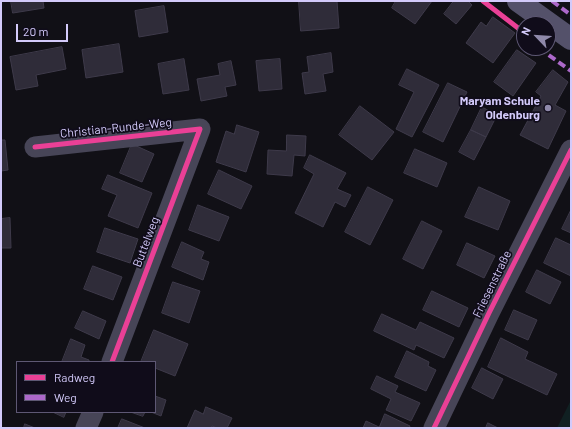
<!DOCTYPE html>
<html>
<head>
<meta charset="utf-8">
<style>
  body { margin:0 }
  #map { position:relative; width:572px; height:429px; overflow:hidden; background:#111016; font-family:Barlow,sans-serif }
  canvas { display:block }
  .frame { position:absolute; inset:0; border:2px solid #d3cafa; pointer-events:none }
  .legend { position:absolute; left:16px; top:361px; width:140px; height:52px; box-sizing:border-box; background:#100c1a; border:1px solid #5e5874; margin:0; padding:5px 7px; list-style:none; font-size:12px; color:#d3cafa }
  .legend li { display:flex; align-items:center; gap:8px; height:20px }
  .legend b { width:20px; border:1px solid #5e5874 }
  .north { position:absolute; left:516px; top:16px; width:40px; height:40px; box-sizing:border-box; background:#100c1a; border:1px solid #5e5874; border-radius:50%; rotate:295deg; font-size:11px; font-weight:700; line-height:16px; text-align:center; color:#d3cafa }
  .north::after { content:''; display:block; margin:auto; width:14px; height:18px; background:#8f89aa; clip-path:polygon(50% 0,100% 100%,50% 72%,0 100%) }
  .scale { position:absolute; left:16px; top:24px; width:52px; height:18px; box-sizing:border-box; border:2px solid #d3cafa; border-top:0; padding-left:5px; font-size:12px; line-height:14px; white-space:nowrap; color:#d3cafa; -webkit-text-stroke:3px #100c1a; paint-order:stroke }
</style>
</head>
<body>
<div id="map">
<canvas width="572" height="429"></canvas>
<div class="frame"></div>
<ul class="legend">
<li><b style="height:5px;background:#ea4096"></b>Radweg</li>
<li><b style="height:5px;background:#ac68c9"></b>Weg</li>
</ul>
<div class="north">N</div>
<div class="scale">20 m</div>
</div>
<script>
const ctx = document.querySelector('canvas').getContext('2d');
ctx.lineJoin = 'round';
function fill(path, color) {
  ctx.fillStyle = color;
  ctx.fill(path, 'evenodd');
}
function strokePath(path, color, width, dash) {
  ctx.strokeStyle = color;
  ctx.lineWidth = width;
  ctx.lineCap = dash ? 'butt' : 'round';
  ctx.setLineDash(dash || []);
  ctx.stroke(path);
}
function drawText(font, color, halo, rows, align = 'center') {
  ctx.font = font + ' Barlow,sans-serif';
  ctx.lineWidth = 3.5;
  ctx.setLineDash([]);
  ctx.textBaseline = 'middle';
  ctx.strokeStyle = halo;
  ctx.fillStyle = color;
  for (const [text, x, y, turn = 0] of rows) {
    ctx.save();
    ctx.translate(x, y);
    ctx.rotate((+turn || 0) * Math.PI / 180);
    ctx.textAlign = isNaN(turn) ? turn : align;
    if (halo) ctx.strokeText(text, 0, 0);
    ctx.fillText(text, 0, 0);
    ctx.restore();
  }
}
fill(new Path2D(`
  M571 400V428H557Z`), '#102022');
const building = new Path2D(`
  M11 1H43L44 8 13 13Z
  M299 1H337L339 28 301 31Z
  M396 1H432L415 24 392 8Z
  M454 1H468L472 5 456 24 444 14Z
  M164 6 168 32 139 37 135 11Z
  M493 17 515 33 493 63 466 43 481 22 486 26Z
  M119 44 123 72 86 78 82 50Z
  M62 47 66 69 36 75 38 86 16 90 10 57Z
  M517 50 536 63 513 96 494 82Z
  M331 53 333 72 323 74 326 91 305 94 302 73 309 72 307 57Z
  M184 59 189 90 163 94 158 64Z
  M280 59 282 89 259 91 256 61Z
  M231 61 236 85 225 87 227 96 201 101 197 79 220 75 218 64Z
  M407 69 439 85 412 137 396 129 414 92 399 85Z
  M553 70 568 82 555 105 566 111 548 149 520 135 541 96 536 92Z
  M448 83 467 92 443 142 423 132Z
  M360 106 394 132 372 160 339 135Z
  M482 107 497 115 486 137 471 130Z
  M237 125 259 132 246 172 216 162 226 131 234 134Z
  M471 130 486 137 474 160 459 152Z
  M287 135 306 136 305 156 294 155 292 176 267 174 268 150 286 151Z
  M1 140H5L8 170 1 171Z
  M132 144 154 154 142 182 120 173Z
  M415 149 447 163 437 187 404 173Z
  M310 155 346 173 337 189 351 195 345 207 335 202 323 227 295 213 314 174 304 168Z
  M219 170 252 186 241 209 208 194Z
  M108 175 152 193 138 228 108 216 117 195 102 189Z
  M368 187 393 200 370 245 345 232Z
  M479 187 510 201 498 230 465 217Z
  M198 205 229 217 219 241 189 230Z
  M571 210V233L562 229Z
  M10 218 11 248H1V219Z
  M422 221 442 231 423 269 403 259Z
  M105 228 138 239 130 263 97 252Z
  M556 238 571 245V276L544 263Z
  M182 242 204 252 201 259 209 262 203 280 172 267Z
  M467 243 495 256 484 278 457 265Z
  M93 266 122 277 113 300 84 289Z
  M537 270 561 282 550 304 526 292Z
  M173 282 200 291 189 323 162 313Z
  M432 291 468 308 459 327 423 310Z
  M514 310 537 320 528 340 505 330Z
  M83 311 106 321 99 339 75 328Z
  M382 314 416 330 420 322 454 338 444 358 416 345 414 350 374 331Z
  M154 330 188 344 175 376 155 368V362H141Z
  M501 338 528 352 525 359 557 374 547 395 488 367Z
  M71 339 85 345 81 357 89 360V362H62Z
  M407 351 429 362 428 366 436 370 426 391 395 377Z
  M482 368 503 379 493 399 472 388Z
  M377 376 398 386 395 392 420 403 411 421 386 410 391 399 371 389Z
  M155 396 166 400 161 416 151 412H155Z
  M206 407 232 418 227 428H217L212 426 211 428H187L195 410 203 414Z
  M53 412H66L64 417Z
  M131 412H145L143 416Z
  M385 414 410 426 409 428H363L366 421 379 427Z
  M122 419 145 428H118Z
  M488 423 498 428H486Z
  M25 424 35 428H24Z`);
fill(building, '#2f2c39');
strokePath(building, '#3e3a4a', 1);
strokePath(new Path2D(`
  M35 147 200 129 112 362
  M86 428 93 412
  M434 428 489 313 571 150`), '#474557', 21);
strokePath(new Path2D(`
  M518 1 571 39`), '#54516a', 22);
strokePath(new Path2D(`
  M552 1 571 15
  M539 48 571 71`), '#ac68c9', 4, [8, 4]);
strokePath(new Path2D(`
  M483 1 518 28 524 34
  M35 147 200 129 112 362
  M434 428 489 313 571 150`), '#ea4096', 5);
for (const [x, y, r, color] of [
  [548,108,4,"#8f89aa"]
]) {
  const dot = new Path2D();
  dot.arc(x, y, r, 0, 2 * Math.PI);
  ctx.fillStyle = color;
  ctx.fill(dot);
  strokePath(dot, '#100c1a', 1.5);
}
drawText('bold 12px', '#d3cafa', '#100c1a', [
  ["Maryam Schule",540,101],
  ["Oldenburg",540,115]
], 'right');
drawText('12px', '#d3cafa', '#100c1a', [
  ["Christian-Runde-Weg",116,128,-6],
  ["Buttelweg",146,242,-69],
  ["Friesenstraße",492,284,-64]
]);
</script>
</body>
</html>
